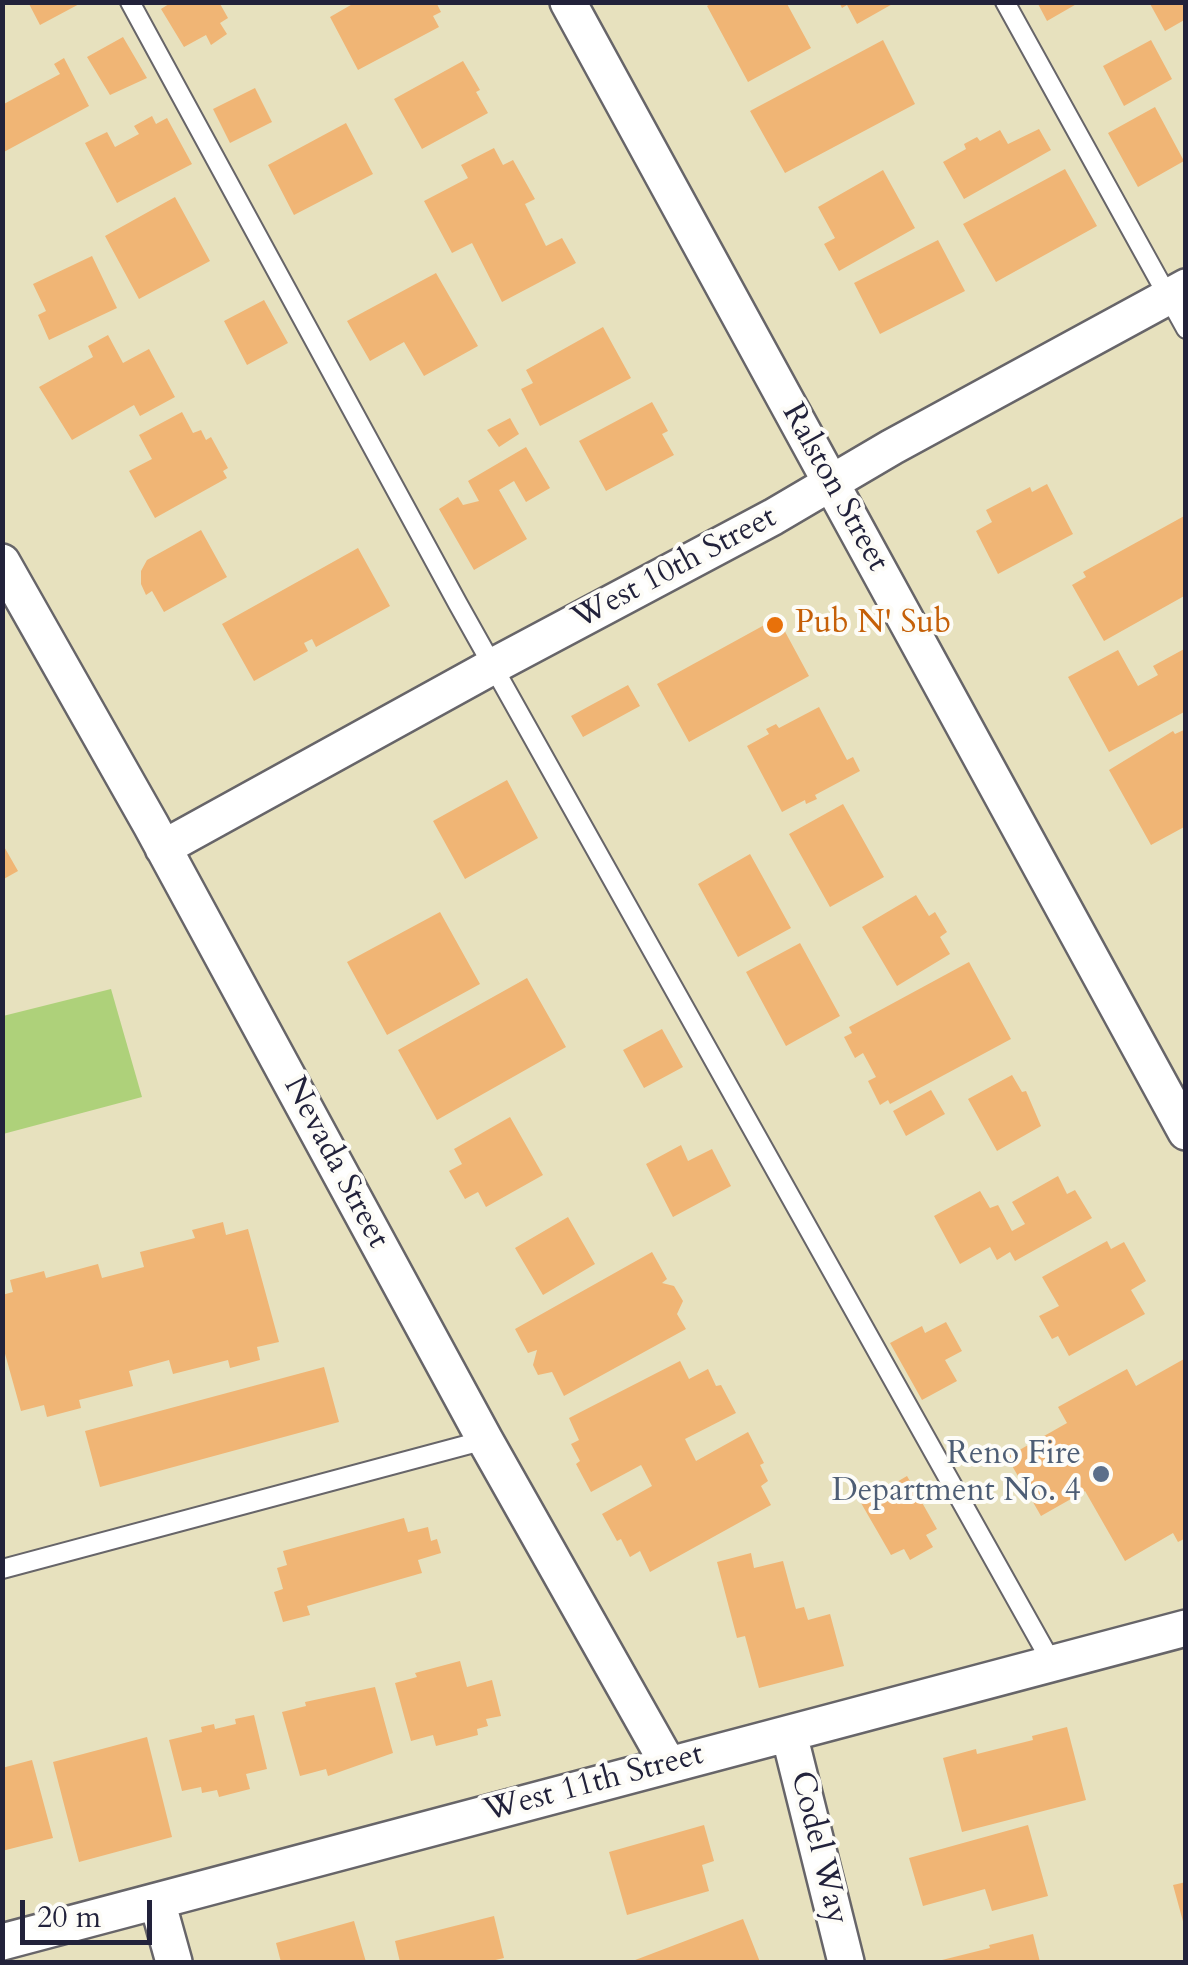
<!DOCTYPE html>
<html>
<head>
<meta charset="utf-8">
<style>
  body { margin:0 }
  #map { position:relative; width:1188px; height:1965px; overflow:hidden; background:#e7e1be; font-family:Cardo,serif }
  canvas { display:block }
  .frame { position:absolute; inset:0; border:5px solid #22223b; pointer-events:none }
  .scale { position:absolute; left:20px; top:1900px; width:132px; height:45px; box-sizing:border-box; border:5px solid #22223b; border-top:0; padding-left:12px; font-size:30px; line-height:35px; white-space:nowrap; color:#22223b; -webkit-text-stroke:8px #fdfcf7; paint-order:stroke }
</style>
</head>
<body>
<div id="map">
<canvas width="1188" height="1965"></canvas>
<div class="frame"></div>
<div class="scale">20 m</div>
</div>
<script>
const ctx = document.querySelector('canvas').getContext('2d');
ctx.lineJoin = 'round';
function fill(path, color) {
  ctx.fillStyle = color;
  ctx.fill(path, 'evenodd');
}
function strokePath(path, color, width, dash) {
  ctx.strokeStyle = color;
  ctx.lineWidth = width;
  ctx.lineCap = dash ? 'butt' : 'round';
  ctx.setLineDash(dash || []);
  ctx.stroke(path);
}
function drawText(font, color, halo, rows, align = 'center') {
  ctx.font = font + ' Cardo,serif';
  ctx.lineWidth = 8;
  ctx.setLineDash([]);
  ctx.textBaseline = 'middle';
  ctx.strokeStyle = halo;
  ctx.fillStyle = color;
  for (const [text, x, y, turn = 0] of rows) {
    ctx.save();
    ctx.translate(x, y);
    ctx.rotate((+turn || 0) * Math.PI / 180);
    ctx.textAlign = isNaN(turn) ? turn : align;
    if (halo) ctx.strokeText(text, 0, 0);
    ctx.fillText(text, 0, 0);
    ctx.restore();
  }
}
fill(new Path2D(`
  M111 989 142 1097 3 1134V1016Z`), '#aed17a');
fill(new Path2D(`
  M28 2H83L40 25Z
  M172 2H219L228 18 220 23 227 34 211 45 206 35 184 47 161 9Z
  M356 2H436L441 12 433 16 439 27 358 70 330 17Z
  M714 2H786L811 48 748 82 707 6Z
  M839 2H896L857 24 847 5 842 8Z
  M1037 2H1080L1047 21Z
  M1149 2H1186V19L1165 31Z
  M123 37 147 78 110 95 87 57Z
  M883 40 915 104 785 173 750 111Z
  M1151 40 1172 79 1124 106 1103 66Z
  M64 58 89 106 2 153V105L60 74 54 64Z
  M463 61 480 90 476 92 488 113 422 149 394 99Z
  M255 88 272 122 230 143 213 109Z
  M1155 107 1184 161 1138 187 1108 133Z
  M152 116 156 124 167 118 192 164 117 203 85 143 107 132 115 147 139 134 134 126Z
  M346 123 373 174 294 215 268 165Z
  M1039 129 1051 150 964 199 943 162 966 149 964 144 977 137 980 141 1000 130 1008 144Z
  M494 148 503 165 513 160 535 199 525 204 546 246 562 238 576 263 502 302 472 243 452 253 424 201 468 178 461 165Z
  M1065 169 1097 226 996 282 963 224Z
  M883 170 915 228 839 271 824 244 835 238 818 207Z
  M175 197 210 261 139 299 105 236Z
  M938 240 965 291 880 334 854 283Z
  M92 256 117 308 49 340 38 315 46 311 33 284Z
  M436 273 478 346 424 376 404 342 370 361 347 321Z
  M264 300 288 343 247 365 224 321Z
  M603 327 631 378 540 426 521 389 533 383 526 370Z
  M108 335 123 363 149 349 175 397 140 416 134 405 72 440 39 387 93 357 88 346Z
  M652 402 668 431 662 434 674 455 606 491 579 441Z
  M182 412 193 433 201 430 206 440 211 437 228 468 223 471 227 478 155 518 129 471 152 459 139 435Z
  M510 418 519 434 499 447 487 430Z
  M526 447 550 488 526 502 514 481 499 490 527 539 474 570 439 509 458 497 463 505 479 501 468 481Z
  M1047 484 1073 534 998 574 976 531 992 522 986 510 1030 487 1032 492Z
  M1186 515V595L1104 641 1072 585 1086 577 1083 572Z
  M201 530 227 577 164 612 152 591 146 595 141 584V571L147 560Z
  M358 548 390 606 316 647 312 639 304 643 308 651 254 681 222 624Z
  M768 623 782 626 809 676 689 742 657 684Z
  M1186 648V711L1109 752 1068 677 1118 650 1138 686 1158 675 1153 666Z
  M628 685 640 706 583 737 571 716Z
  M819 707 847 760 853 757 860 771 815 795 817 799 806 804 805 800 782 812 747 746 769 734 766 729 776 724 779 728Z
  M1186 729V826L1151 845 1109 770 1173 731 1175 734Z
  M507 780 538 838 465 879 433 821Z
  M843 804 884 877 830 907 789 834Z
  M2 843 18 871 2 880Z
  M750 854 791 928 738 957 698 884Z
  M916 895 929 916 935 912 947 932 940 937 950 954 897 986 862 927Z
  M440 912 480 984 387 1035 347 962Z
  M800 943 840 1016 786 1046 746 972Z
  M969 962 1011 1039 890 1104 888 1100 880 1105 868 1081 876 1077 863 1053 855 1058 844 1037 852 1033 849 1027Z
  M527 978 566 1047 437 1120 398 1050Z
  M662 1029 683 1067 644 1088 623 1050Z
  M1012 1075 1022 1092 1026 1091 1041 1126 997 1151 968 1099Z
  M931 1090 945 1114 906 1136 893 1111Z
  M510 1117 543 1175 486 1207 478 1192 465 1199 449 1171 462 1164 454 1149Z
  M681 1145 688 1161 712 1149 731 1186 673 1217 646 1164Z
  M1058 1176 1067 1194 1075 1190 1092 1218 1015 1261 1010 1252 997 1260 990 1247 960 1264 934 1216 980 1191 990 1208 998 1205 1012 1231 1025 1224 1012 1202Z
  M568 1217 595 1264 543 1295 515 1248Z
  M223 1222 226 1235 248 1229 279 1342 257 1347 260 1360 230 1368 228 1360 173 1374 169 1360 129 1371 133 1386 79 1400 81 1408 47 1417 44 1405 21 1411 2 1343V1295L13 1292 10 1280 44 1271 46 1278 98 1264 102 1278 144 1267 140 1252 195 1238 192 1230Z
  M1107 1241 1111 1249 1124 1242 1146 1281 1131 1290 1145 1314 1069 1356 1058 1336 1052 1339 1039 1316 1059 1306 1042 1277Z
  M652 1252 667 1279 662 1283 674 1286 683 1301 677 1314 686 1329 564 1396 552 1372 538 1375 533 1365 537 1350 528 1353 515 1329Z
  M946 1322 962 1351 945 1360 957 1381 922 1400 890 1343 922 1326 925 1333Z
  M1184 1359 1186 1538 1178 1542 1173 1533 1125 1561 1085 1491 1041 1516 1007 1457 1067 1423 1058 1407 1127 1369 1136 1386Z
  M680 1361 689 1379 708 1369 716 1386 721 1385 736 1413 685 1439 696 1461 748 1432 764 1463 760 1465 768 1481 761 1486 771 1505 650 1572 640 1551 630 1557 621 1539 617 1541 602 1514 652 1486 641 1465 591 1492 576 1464 580 1461 571 1444 579 1440 569 1418Z
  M324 1367 339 1422 100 1487 85 1431Z
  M907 1476 937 1529 926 1535 933 1547 910 1560 904 1549 891 1555 861 1503Z
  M404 1518 408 1532 428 1527 431 1541 437 1539 441 1553 418 1560 422 1573 307 1606 310 1615 283 1622 274 1592 283 1589 277 1568 287 1565 283 1551Z
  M751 1553 754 1568 783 1561 796 1609 804 1607 808 1620 830 1614 844 1666 759 1688 745 1636 737 1638 717 1562Z
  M460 1661 467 1687 492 1680 501 1716 486 1719 488 1726 477 1729 478 1735 436 1746 433 1735 411 1741 395 1683 417 1677 415 1673Z
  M375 1687 393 1753 328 1776 326 1769 300 1776 282 1712 306 1706 305 1702Z
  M254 1715 267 1769 246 1774 250 1789 219 1797 217 1790 202 1793 201 1787 182 1791 169 1740 202 1732 201 1727 214 1724 215 1729 236 1724 235 1719Z
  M1067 1727 1086 1800 962 1832 943 1758 976 1749 977 1754 1033 1740 1032 1736Z
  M147 1737 172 1837 79 1862 53 1762Z
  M32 1760 53 1838 2 1851V1768Z
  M704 1825 714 1861 702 1865 709 1891 627 1915 609 1852Z
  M1028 1825 1048 1896 992 1911 985 1889 923 1906 909 1858Z
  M1186 1882V1925H1184L1173 1885Z
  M494 1916 504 1958 487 1962H400L395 1941Z
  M743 1919 760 1962H630Z
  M354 1921 366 1962H281L276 1943Z
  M1033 1934 1040 1962H934L990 1948 989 1945Z`), '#f0b575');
const lane = new Path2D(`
  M130 2 458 604 1052 1663
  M1005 2 1186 329
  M2 1569 485 1440`);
const street = new Path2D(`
  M568 2 1186 1132
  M2 562 151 825 485 1440 668 1764
  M163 848 495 665 773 517 892 447 1186 287
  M789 1734 846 1962
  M157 1901 174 1962
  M2 1942 1186 1628`);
strokePath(lane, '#676569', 22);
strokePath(street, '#676569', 40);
strokePath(lane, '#fff', 18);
strokePath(street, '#fff', 35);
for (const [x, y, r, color] of [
  [775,625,10,"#e8710a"],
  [1101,1474,10,"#5c6f8a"]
]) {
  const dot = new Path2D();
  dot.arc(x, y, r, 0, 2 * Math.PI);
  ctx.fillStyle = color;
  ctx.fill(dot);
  strokePath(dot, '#fdfcf7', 4);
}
drawText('32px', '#22223b', '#fdfcf7', [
  ["Ralston Street",834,488,61],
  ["West 10th Street",675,569,-28],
  ["Nevada Street",335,1163,62],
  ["West 11th Street",594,1784,-15],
  ["Codel Way",818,1848,76]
]);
drawText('32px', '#c56008', '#fdfcf7', [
  ["Pub N' Sub",795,625]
], 'left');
drawText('32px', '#4e5e75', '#fdfcf7', [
  ["Reno Fire",1081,1456],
  ["Department No. 4",1081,1493]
], 'right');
</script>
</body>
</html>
